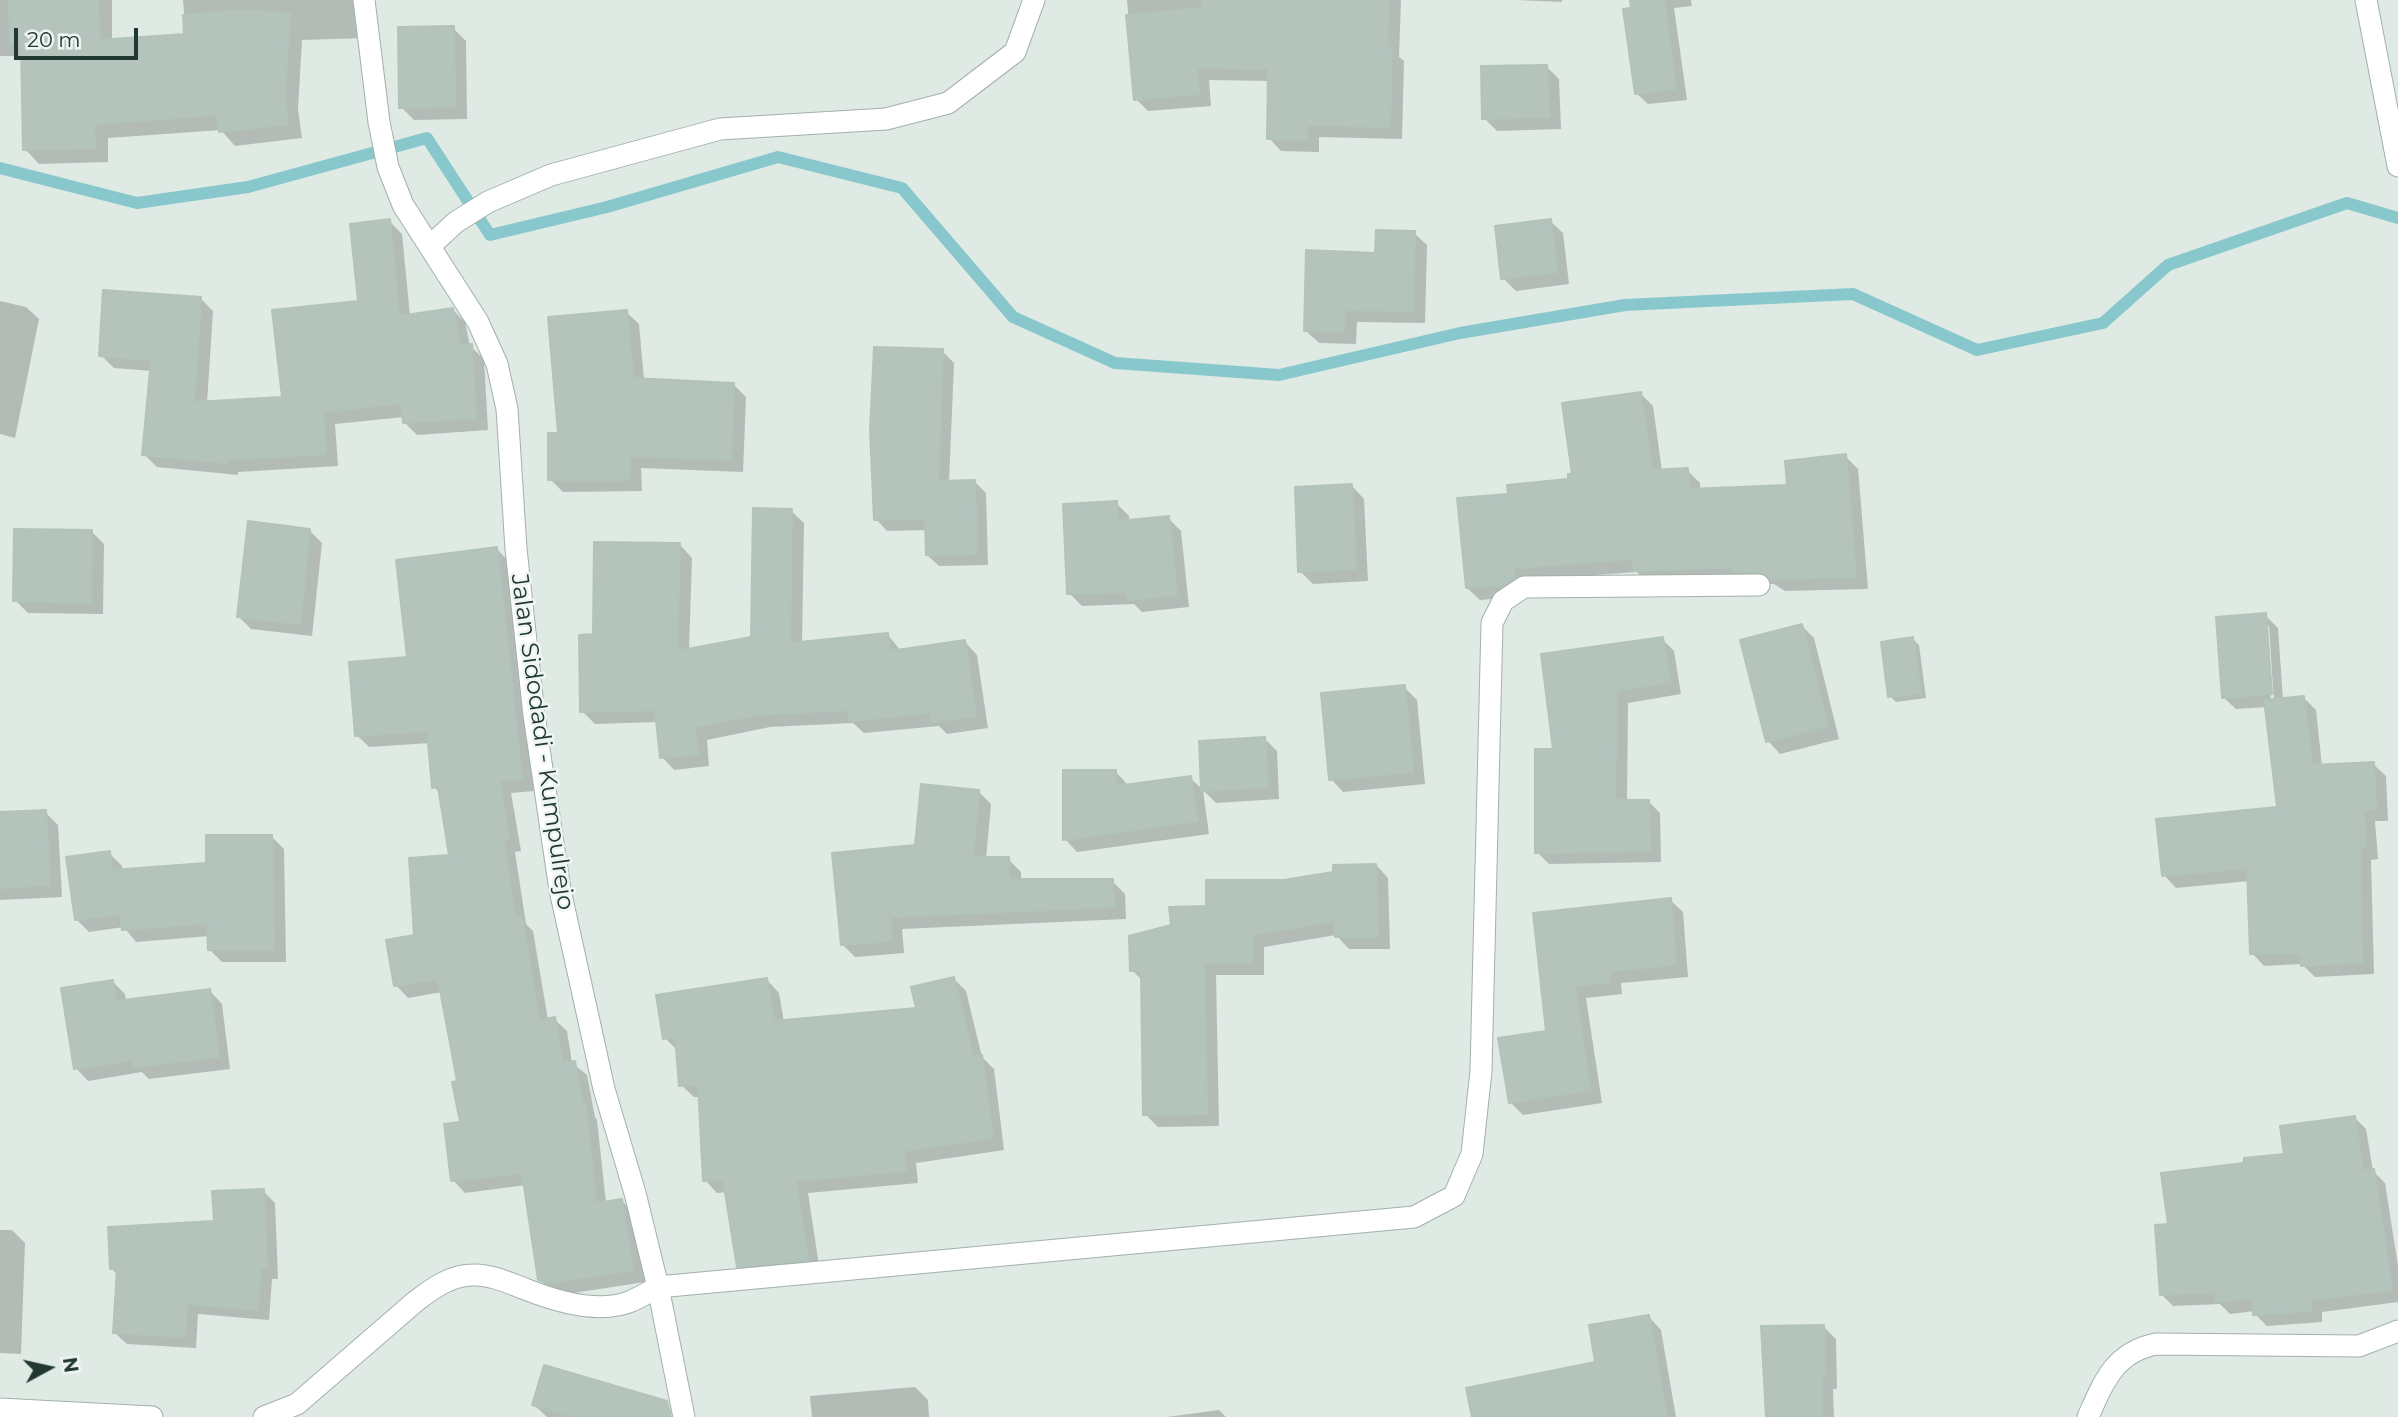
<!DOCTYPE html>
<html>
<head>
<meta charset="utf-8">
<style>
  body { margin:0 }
  #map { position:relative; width:2398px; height:1417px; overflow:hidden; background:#dfeae4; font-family:Montserrat,sans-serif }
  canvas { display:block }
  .north { position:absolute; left:14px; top:1333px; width:70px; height:70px; -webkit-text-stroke:5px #eff6f2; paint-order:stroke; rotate:82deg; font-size:19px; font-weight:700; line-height:28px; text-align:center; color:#213930 }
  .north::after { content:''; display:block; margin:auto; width:24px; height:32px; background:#213930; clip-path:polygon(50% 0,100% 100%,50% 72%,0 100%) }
  .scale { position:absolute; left:14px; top:28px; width:124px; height:32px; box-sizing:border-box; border:4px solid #213930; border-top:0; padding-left:9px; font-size:21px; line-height:24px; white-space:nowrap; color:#213930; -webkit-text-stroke:5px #eff6f2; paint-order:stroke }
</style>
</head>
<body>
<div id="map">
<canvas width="2398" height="1417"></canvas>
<div class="north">N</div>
<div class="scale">20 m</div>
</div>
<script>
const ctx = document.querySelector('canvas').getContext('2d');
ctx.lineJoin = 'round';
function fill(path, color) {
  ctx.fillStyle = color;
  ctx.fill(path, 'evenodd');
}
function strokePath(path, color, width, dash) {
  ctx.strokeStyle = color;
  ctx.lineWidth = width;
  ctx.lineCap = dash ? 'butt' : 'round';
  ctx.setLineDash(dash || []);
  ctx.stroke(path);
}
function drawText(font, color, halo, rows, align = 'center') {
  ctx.font = font + ' Montserrat,sans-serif';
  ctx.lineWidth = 5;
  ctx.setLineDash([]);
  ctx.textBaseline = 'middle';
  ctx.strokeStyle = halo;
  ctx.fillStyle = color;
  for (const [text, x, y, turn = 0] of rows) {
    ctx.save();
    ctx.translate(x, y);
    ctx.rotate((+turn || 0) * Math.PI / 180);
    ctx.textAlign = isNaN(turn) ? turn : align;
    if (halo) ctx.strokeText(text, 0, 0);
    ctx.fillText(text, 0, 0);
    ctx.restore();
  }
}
fill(new Path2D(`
  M0 0H112V41L186 36 183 0H364L366 38 302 40 298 109 302 138 235 146 221 130 108 138V162L39 164 25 149 23 56H0Z
  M1127 0H1401L1399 57 1404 61 1402 139 1319 137V152L1281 151 1269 138 1270 81 1209 80 1211 106 1148 111 1136 99Z
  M1517 0H1562V2Z
  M1632 0H1691L1692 6 1674 8 1687 100 1648 104 1636 93Z
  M453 28 466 41 467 119 414 120 401 107Z
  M1546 66 1559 79 1561 129 1497 131 1484 118Z
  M389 221 402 234 410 316 453 310 465 322 470 346 484 359 488 430 417 435 404 422V417L335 424 338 466 238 472V475L157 467 144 454 152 371 114 368 101 355 200 298 213 311 207 403 284 398 359 302Z
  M1550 221 1563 233 1569 284 1516 291 1503 278Z
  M1414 233 1427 245 1425 323 1357 322 1356 344 1319 343 1306 331 1377 255Z
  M0 301 26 307 39 319 15 438 0 434Z
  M626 312 639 324 644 380 734 385 746 397 743 472 641 468 642 491 563 492 550 479Z
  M942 351 954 363 949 482 974 481 986 493 988 565 939 566 927 555V530L887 531 876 519Z
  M1640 393 1653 406 1662 471 1687 470 1700 483V491L1789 486 1845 456 1858 469 1868 589 1785 591 1774 584 1648 583 1637 572 1525 580 1517 597 1480 600 1467 588 1510 495 1570 480Z
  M1352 486 1364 499 1368 581 1313 584 1300 571Z
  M1116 503 1129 516V522L1168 518 1181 531 1189 607 1142 612 1134 604 1082 606 1069 593Z
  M791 511 804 523 802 644 888 635 901 651 965 642 977 655 988 728 947 734 939 726 864 733 853 723 770 727 707 740 709 766 674 770 662 757 658 722 595 724 582 711 595 636 680 545 692 558 689 651 752 638Z
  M309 530 322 543 312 636 251 629 238 616Z
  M92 532 104 544 103 614 28 613 15 600Z
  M497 549 509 562 534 791 511 793 521 851 515 852 526 924 533 931 548 1020 554 1019 567 1031 572 1063 587 1075 595 1117 597 1120 606 1203 622 1201 634 1213 645 1282 560 1295 553 1292 540 1279 526 1185 465 1193 453 1180 462 1124 459 1083 442 992 408 998 396 985 451 857 441 794 434 787 430 743 369 747 357 735 409 659Z
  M2265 615 2278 628 2283 700 2303 697 2316 710 2322 766 2373 764 2386 776 2388 821H2375L2378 859 2371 860 2374 974 2315 977 2302 964 2264 966 2252 953 2249 881 2176 888 2164 875 2279 809 2267 707 2236 709 2223 697ZM2265 626H2269L2274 703H2271Z
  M1802 626 1814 638 1839 739 1780 754 1768 741Z
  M1662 639 1674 651 1681 694 1628 703 1627 802 1648 801 1660 813 1661 862 1549 864 1537 852 1555 751Z
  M1913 639 1919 645 1926 698 1896 702 1890 696Z
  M1404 687 1417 700 1425 784 1343 792 1331 779Z
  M1265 739 1277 751 1279 799 1216 803 1203 790Z
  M1116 772 1128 785 1190 778 1203 790 1209 834 1077 852 1065 839Z
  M979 792 991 804 986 859H1008L1021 872V881H1112L1125 894 1126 919 902 929 904 953 855 957 842 944 916 847Z
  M45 812 58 825 62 897 0 900V814Z
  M271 836 284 849 286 962H222L209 949V936L136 942 124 927 89 932 76 919 109 853 122 866V871L208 865Z
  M1376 865 1388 878 1390 949H1349L1336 935 1264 947V975H1216L1219 1126 1158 1127 1145 1114 1143 981 1132 970 1173 927 1208 908 1285 882Z
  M1670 900 1683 912 1688 977 1621 983 1622 994 1586 998 1602 1103 1523 1115 1510 1102 1548 1032 1535 915Z
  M954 979 966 991 982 1057 994 1069 1004 1150 916 1163 918 1183 808 1193 820 1272 751 1278 738 1266 727 1192 717 1193 705 1180 700 1097H694L681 1085 678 1051 665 1038 767 980 779 993 784 1022 918 1010Z
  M113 982 125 994 126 1001 210 991 222 1004 230 1069 149 1079 142 1072 88 1081 76 1068Z
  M2354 1117 2366 1129 2373 1171 2385 1183 2398 1266V1302L2322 1312V1322L2267 1326 2255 1314V1311L2230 1314 2220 1304 2173 1306 2161 1294 2169 1226 2246 1165 2286 1156Z
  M263 1191 275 1203 278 1279H272L269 1320 198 1314 196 1348 127 1344 115 1333 119 1276 112 1269 216 1222Z
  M0 1230H12L25 1243 21 1354 0 1353Z
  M1649 1317 1661 1330 1676 1417H1474L1597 1363Z
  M1824 1327 1836 1339 1837 1389H1833L1834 1417H1767Z
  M915 1387 928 1400 929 1417H812L810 1396Z
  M534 1405 645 1417H547Z
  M1219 1410 1226 1417H1167Z`), '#0003');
strokePath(new Path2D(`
  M0 168 137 203 248 187 427 138 490 235 607 207 778 157 902 188 1013 317 1115 363 1279 375 1460 333 1625 305 1853 294 1977 350 2103 323 2168 265 2347 203 2398 218`), '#88c8cd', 12);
const building = new Path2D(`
  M9 0H98L99 40 184 34 183 15 240 10 290 13 285 93 288 124 219 132 217 115 94 124 95 148 23 150 21 42H10Z
  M1202 0H1389L1387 47H1392L1390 127 1307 125V140L1267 139 1268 69 1197 68 1199 94 1134 100 1126 15 1202 8Z
  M1630 0H1664L1676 89 1635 94 1623 9 1631 8Z
  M454 26 455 107 399 108 398 27Z
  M1547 65 1549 117 1482 119 1481 66Z
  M390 219 399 316 453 308 460 345 472 344 476 418 403 423 401 403 323 412 326 454 226 460V463L142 455 151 360 99 356 103 290 201 297 194 402 282 397 272 310 358 301 350 224Z
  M1551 219 1557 272 1501 279 1495 226Z
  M1376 230 1415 231 1413 311 1345 310 1344 332 1304 331 1306 250 1375 253Z
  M627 310 633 378 734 383 731 460 630 456V480H548V433H558L548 317Z
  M874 347 943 349 938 481 975 480 977 554 926 555 925 519 874 520 870 430Z
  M1641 392 1652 470 1688 468 1689 489 1787 485 1785 461 1846 454 1856 577 1771 579 1766 574 1760 572H1733V567L1634 571 1633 559 1514 568V578L1504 585 1466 588 1457 498 1508 494 1507 485 1568 479V474H1572L1562 403Z
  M1352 484 1356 569 1298 572 1295 487Z
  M1117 501 1118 521 1169 516 1177 595 1128 600 1127 592 1067 594 1063 504Z
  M753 508 792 509 790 643 888 633 890 651 965 640 976 716 932 722 931 713 849 721 848 710 756 715 695 727 698 754 660 758 655 710 580 712 579 635 593 634 594 542 680 543 677 651 751 637Z
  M248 521 310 529 300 624 237 617Z
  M14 529 92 530 91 603 13 601Z
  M497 547 522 779 500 781 509 839 504 840 515 918 522 917 539 1020 555 1017 563 1063 575 1061 583 1105H586L596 1203 622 1199 633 1270 546 1283 538 1280 522 1173 451 1181 444 1124 460 1122 452 1082 457 1081 438 979 394 986 386 940 414 935 409 858 449 855 438 787 432 788 427 731 355 736 349 662 407 657 396 560Z
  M2266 613 2272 694 2222 698 2216 617Z
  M1802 624 1828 726 1766 742 1740 640Z
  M1663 637 1670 682 1617 691 1615 800H1649L1650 851 1535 853V749H1553L1541 654Z
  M1913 637 1921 693 1888 697 1881 642Z
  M1405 685 1413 772 1329 780 1321 693Z
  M2304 696 2312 765 2374 762 2376 809 2364 810 2366 847 2360 848 2362 962 2301 966 2300 953 2250 954 2247 868 2162 876 2156 819 2277 807 2264 700Z
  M1265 737 1268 787 1201 791 1199 741Z
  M1063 770H1116V786L1191 776 1197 821 1063 840Z
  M921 784 979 790 973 857H1009L1010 879H1113L1114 907 890 917 892 941 841 945 832 853 915 845Z
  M46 810 50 885 0 888V812Z
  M206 835H272L274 950H208L207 923 122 930 121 914 75 920 66 857 110 851 112 870 206 863Z
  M1376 864 1378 937H1335L1334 921 1252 935 1253 963H1204L1207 1114 1143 1115 1141 971H1130L1129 936 1171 925 1169 907 1206 906V880H1284L1333 872V865Z
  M1671 898 1676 965 1609 971 1610 982 1575 986 1590 1090 1509 1103 1498 1038 1546 1031 1533 913Z
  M954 977 973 1056 982 1055 993 1138 904 1151 906 1171 796 1181 808 1260 737 1267 723 1180 703 1181 698 1084 679 1086 675 1037 663 1039 656 995 767 978 774 1021 916 1008 911 987Z
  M113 980 116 1001 210 989 219 1057 134 1067 133 1060 74 1069 61 988Z
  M2355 1116 2363 1171 2374 1169 2392 1290 2311 1300V1311L2253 1315 2252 1298 2216 1302 2215 1292 2160 1295 2155 1225 2168 1224 2161 1173 2244 1163V1158L2284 1154 2280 1126Z
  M264 1189 267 1268H261L258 1310 187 1304 185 1337 113 1333 117 1269H110L108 1227 214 1221 212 1191Z
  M1649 1315 1667 1417H1472L1466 1388 1595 1362 1589 1325Z
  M1824 1325 1825 1377H1822V1417H1766L1761 1326Z
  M544 1365 667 1401 671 1417H573L532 1405Z`);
fill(building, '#b4c4bd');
strokePath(building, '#b2c3ba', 2);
const minor = new Path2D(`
  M364 0 379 122 388 167 403 205 478 322 497 364 507 409 516 549 534 715 560 890 604 1089 635 1193 658 1287 684 1417
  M2366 0 2398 166
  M430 246 456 222 488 202 551 175 720 129 886 119 948 103 1015 52 1034 0
  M0 1409 152 1417
  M264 1417 297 1404 416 1301C433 1288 451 1275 473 1275 490 1274 509 1283 525 1289 555 1301 597 1314 629 1302 639 1298 649 1292 658 1287L1414 1217 1454 1196 1472 1154 1481 1071 1492 623 1503 601 1524 587 1759 585
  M2088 1417C2104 1381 2115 1352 2156 1344L2359 1346 2398 1331`);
strokePath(minor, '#a2b1aa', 23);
strokePath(minor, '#fff', 21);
drawText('24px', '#213930', '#eff6f2', [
  ["Jalan Sidodadi - Kumpulrejo",542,742,82]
]);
</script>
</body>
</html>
